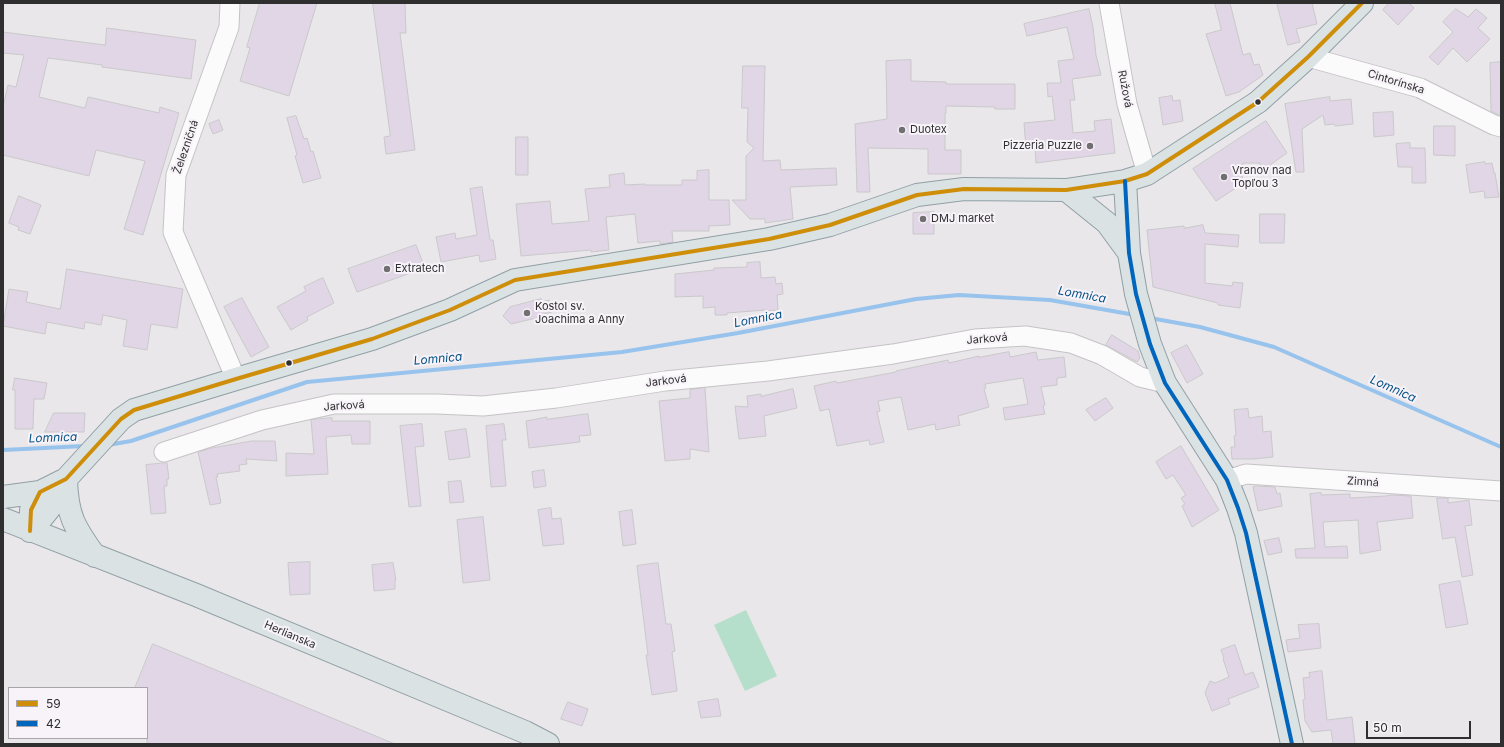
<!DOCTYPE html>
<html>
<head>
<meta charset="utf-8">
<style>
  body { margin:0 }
  #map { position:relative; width:1504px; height:747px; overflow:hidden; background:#e9e7ea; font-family:Inter,sans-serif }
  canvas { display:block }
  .frame { position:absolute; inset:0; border:4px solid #302f30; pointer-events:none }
  .legend { position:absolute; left:8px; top:687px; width:140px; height:52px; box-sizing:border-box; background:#f7f3f9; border:1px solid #a7a5a9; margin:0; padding:5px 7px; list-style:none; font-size:12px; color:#302f30 }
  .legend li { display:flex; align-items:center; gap:8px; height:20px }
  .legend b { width:20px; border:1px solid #a7a5a9 }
  .scale { position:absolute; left:1366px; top:721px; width:105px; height:18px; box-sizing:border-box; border:2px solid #302f30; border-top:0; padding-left:5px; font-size:12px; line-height:14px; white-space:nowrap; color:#302f30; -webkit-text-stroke:3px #f7f3f9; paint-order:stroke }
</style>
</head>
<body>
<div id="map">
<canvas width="1504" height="747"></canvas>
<div class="frame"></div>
<ul class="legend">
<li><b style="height:5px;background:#cf8e0a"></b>59</li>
<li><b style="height:5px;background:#0065bd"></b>42</li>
</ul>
<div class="scale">50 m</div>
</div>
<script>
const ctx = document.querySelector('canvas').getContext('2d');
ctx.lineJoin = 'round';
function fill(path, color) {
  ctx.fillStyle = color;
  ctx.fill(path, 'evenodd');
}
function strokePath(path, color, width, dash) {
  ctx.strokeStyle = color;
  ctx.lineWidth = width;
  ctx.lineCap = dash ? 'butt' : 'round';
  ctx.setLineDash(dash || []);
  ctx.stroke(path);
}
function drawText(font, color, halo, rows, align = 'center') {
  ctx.font = font + ' Inter,sans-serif';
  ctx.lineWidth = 4;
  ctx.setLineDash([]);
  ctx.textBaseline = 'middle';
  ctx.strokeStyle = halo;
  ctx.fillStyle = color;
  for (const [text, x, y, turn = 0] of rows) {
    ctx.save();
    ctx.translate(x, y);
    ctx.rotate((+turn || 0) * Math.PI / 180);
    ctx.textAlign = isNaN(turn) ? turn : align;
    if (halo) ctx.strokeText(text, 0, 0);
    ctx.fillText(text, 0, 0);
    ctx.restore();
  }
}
fill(new Path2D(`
  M746 610 777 676 745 691 714 625Z`), '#b6dfcb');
strokePath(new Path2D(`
  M1150 318 1200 327 1274 347 1501 447
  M108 445 131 441 307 382 622 352 738 333 916 299 959 295 1050 300 1135 315
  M3 450 85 446`), '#98c3ed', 4);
const building = new Path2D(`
  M260 3H317L289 96 240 81 250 48 247 47Z
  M373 3H405L406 33H400L415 150 386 154 384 137 390 136Z
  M1215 3H1230L1243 55 1250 53 1254 65 1259 64 1263 75 1239 92 1226 96 1206 34 1221 30Z
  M1277 3H1312L1317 24 1296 29 1300 42 1288 45Z
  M1389 3H1409L1414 8 1398 25 1383 10Z
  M1089 9 1093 27 1096 55 1101 75 1072 79 1075 100H1070L1073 133 1095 131 1094 121 1111 119 1115 153 1036 163 1035 148 1026 149 1024 123 1055 120 1052 96 1048 97 1047 83H1061L1058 61 1074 59 1067 27 1027 36 1024 24Z
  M1456 9 1468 17 1476 9 1487 18 1478 28 1490 39 1467 62 1453 48 1438 65 1429 57 1453 32 1443 22Z
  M107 28 196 40 191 79 102 67V65L48 58 39 97 85 108 88 97 159 113 160 107 179 113 143 235 124 229 145 161 96 150 89 176 3 155V107L8 85 16 87 24 55 3 53V32L105 45Z
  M911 60V81L946 82V84H1015V109H995V107L946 106V113H945V150H961V174H928V149L868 148 870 192H857L855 124 887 119 886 61Z
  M1501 62V116L1491 111 1490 63Z
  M743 66H765L763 161 780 160 781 170 836 168 837 185 790 187 793 219 765 223V219H750L732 200H746V156L754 148 747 142 748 108H742Z
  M1172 96 1173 101 1180 100 1183 121 1163 125 1159 98Z
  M1330 97V101L1351 99 1353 124 1335 126 1334 124 1325 125 1323 115 1302 129 1304 172H1296L1285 104Z
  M1393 112 1394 135 1374 137 1373 113Z
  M296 116 304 139 307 138 311 152 313 151 321 178 303 183 295 156 297 155 287 118Z
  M219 120 223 130 213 134 209 124Z
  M1266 121 1287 153 1260 172V163H1243L1242 184 1216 201 1193 169Z
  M1434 126H1455V156L1434 155Z
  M516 137H528V175H516Z
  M1410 143V148H1425L1426 183H1412V167H1398L1396 144Z
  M1485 162V164L1492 163 1494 173H1495L1499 197 1485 198 1484 191 1470 193 1466 165Z
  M709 170V200H729L730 225 709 226V231H672L673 242 660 244V241L638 243 635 214 606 217 609 250 591 252V250L568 252 521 256 516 204 550 201 552 224 589 221 585 189 610 187 609 175 624 173 625 185 645 184V185H682V180H697V171Z
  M482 187 490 240H493L496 259 480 262 479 255 441 262 436 237 455 233 456 239 477 235 470 189Z
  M19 196 41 205 30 234 18 230 19 227 9 223Z
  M934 212V234H913V213Z
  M1260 214H1285L1284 243H1260Z
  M1203 225 1205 233 1239 235 1238 247 1205 244V283L1232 286 1233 282 1243 283 1240 308 1218 305V303L1153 287 1147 230 1184 226V228Z
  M416 245 425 268 357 292 348 269Z
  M760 262 761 278 775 277 776 284 782 283 783 294 777 295 778 310 766 311V310L727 313V315H715V307L703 308V296L675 297V274L714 270V268L747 267V263Z
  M67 269 183 289 177 328 151 324 147 350 123 346 127 320 103 315 101 325 85 322 84 329 47 322 45 334 3 326 9 289 28 292 26 302 60 309Z
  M323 278 334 303 307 317 308 320 291 330 277 307 306 291 304 287Z
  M242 298 269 347 251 357 224 307Z
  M541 299 542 302 549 300 552 312 544 314 545 316 511 324 503 316 510 307Z
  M1112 335 1138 351 1140 358 1137 362 1106 345Z
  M1187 345 1203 374 1187 383 1171 353Z
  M1009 352 1010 357 1036 352 1038 360 1064 357 1066 377 1057 378V385L1041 387 1045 405 1043 406 1045 414 1005 420 1003 408 1028 404 1023 378 985 384 986 388 984 389 989 407 958 416 960 425 936 430 935 424 908 430 901 397 878 401 880 411 877 412 884 442 870 445 869 440 837 446 829 409 820 411 814 386 836 381 837 383 896 372V371L948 360 949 363 979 356V357Z
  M15 378 47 383 44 399H34L33 429H15V390H13Z
  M705 388 709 452 690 449V459L665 461 659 401 690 398V390Z
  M793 389 797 408 764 416 766 436 739 439 735 406 748 407 747 396 761 394V396Z
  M1106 398 1113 408 1095 421 1086 410Z
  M1248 409 1249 418 1262 416 1263 432 1271 431 1273 457 1254 459H1232L1231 447H1235L1234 436 1236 435 1234 410Z
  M54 413H85L84 432H45Z
  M588 414 591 435 579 436 580 442 529 448 526 421 547 417V419Z
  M332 418V421H370V444H352L351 435 326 437 328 474 286 476V453L314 454 311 420Z
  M422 424 424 446 415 447 421 506 409 507 400 426Z
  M504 424 506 440H502L506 486 491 487 486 426Z
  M466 429 470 457 449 460 445 432Z
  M252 441H275L277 461 246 459 247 464 239 465 240 471 217 474 218 477H216L221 503 210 505 198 452 212 448Z
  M1181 446 1219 510 1192 527 1182 506 1185 504 1181 498 1186 495 1173 475 1166 479 1156 462Z
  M167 463 169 479H167V486H164L166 513 151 514 146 465Z
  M544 470 546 486 534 488 532 472Z
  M461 481 464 502 450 503 448 482Z
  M1257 486 1275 487 1277 494 1280 493 1282 506 1258 511 1253 487Z
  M1321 493V495L1350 494V498L1386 496 1391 495 1411 496 1413 518 1377 522 1381 550 1360 554 1358 520 1323 522 1325 547 1347 546 1348 558H1296L1295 549 1315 548 1310 494Z
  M1437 498H1448V503L1469 500 1472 525 1465 526 1473 575 1462 577 1455 537 1443 539Z
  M551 508 552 519 561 518 564 544 543 546 538 510Z
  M632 510 636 544 623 546 619 512Z
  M483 517 490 580 463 583 457 520Z
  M1279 538 1282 552 1268 555 1264 541Z
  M310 562V594L290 595 288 563Z
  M393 563 396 580H395V589L374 591 372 565Z
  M658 563 666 624H671L675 651 672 652 677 691 652 695 646 655H648L637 566Z
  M1460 581 1468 624 1446 628 1439 585Z
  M1319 624 1321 648 1288 652 1286 640 1300 638 1298 625Z
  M153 644 395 744H147V688H135Z
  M1235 645 1245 675 1253 672 1259 687 1228 699 1230 704 1212 711 1205 693 1210 681 1215 683 1229 677 1223 659 1224 658 1221 650Z
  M1322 671 1327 720 1352 717 1355 744H1333L1331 730 1312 732 1305 721 1303 700 1305 699 1303 678 1310 677 1309 673Z
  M718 699 721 716 701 718 698 702Z
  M568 702 588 709 582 726 561 719Z`);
fill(building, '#e0d6e5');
strokePath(building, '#cac8ca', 1);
const minor = new Path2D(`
  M230 3 229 27 176 175 173 232 236 379
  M1109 3 1127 104 1147 174
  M1308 57 1420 88 1494 125 1501 127
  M164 452 262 420 334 404H437L483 406 556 398 665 381 768 371 893 354 975 339 1025 336 1071 343 1102 355 1140 377 1165 383
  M1227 480 1246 474 1501 491`);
const major = new Path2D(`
  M1125 181 1129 253 1136 294 1150 344 1165 383 1227 480 1238 508 1246 533 1292 744
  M1066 190 1107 223 1129 253
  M66 479C67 515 74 527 95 556
  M3 497 40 492
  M3 519 196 595 525 732 548 744
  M30 531 31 510 40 492 66 479 121 419 134 410 236 379 372 339 450 310 515 280 769 239 830 225 917 195 964 189 1066 190 1125 181 1147 174 1258 102 1308 57 1362 3
  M30 531C45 515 58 500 66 479`);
strokePath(minor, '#c5c3c5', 21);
strokePath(major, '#91a0a5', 24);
strokePath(minor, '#fcfbfc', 19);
strokePath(major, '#dae2e4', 22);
strokePath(new Path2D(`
  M30 531 31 510 40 492 66 479 121 419 134 410 236 379 372 339 450 310 515 280 769 239 830 225 917 195 964 189 1066 190 1125 181 1147 174 1258 102 1308 57 1362 3`), '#cf8e0a', 4);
strokePath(new Path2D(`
  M1125 181 1129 253 1136 294 1150 344 1165 383 1227 480 1238 508 1246 533 1292 744`), '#0065bd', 4);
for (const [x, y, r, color] of [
  [1258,102,3.5,"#302f30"],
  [902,130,4,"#716f71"],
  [1090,146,4,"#716f71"],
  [1224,177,4,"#716f71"],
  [923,219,4,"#716f71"],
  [387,269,4,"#716f71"],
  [527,313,4,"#716f71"],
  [289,363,3.5,"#302f30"]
]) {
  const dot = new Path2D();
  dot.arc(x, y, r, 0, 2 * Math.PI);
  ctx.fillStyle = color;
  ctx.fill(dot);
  strokePath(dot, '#f7f3f9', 1.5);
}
drawText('11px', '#302f30', '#f7f3f9', [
  ["Cintorínska",1396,82,17],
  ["Ružová",1125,89,79],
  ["Železničná",186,147,-71],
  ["Jarková",987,339,-5],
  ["Jarková",666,381,-7],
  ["Jarková",344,406,-4],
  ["Zimná",1363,482,4],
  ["Herlianska",290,635,23]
]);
drawText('11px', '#302f30', '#f7f3f9', [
  ["Duotex",910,130],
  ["Pizzeria Puzzle",1082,146,"right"],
  ["Vranov nad",1232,171],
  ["Topľou 3",1232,184],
  ["DMJ market",931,219],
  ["Extratech",395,269],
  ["Kostol sv.",535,307],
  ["Joachima a Anny",535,320]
], 'left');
drawText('italic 12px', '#055085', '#f7f3f9', [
  ["Lomnica",1082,295,10],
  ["Lomnica",758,319,-11],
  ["Lomnica",438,359,-5],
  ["Lomnica",1393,389,24],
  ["Lomnica",53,438,-2]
]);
</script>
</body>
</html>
